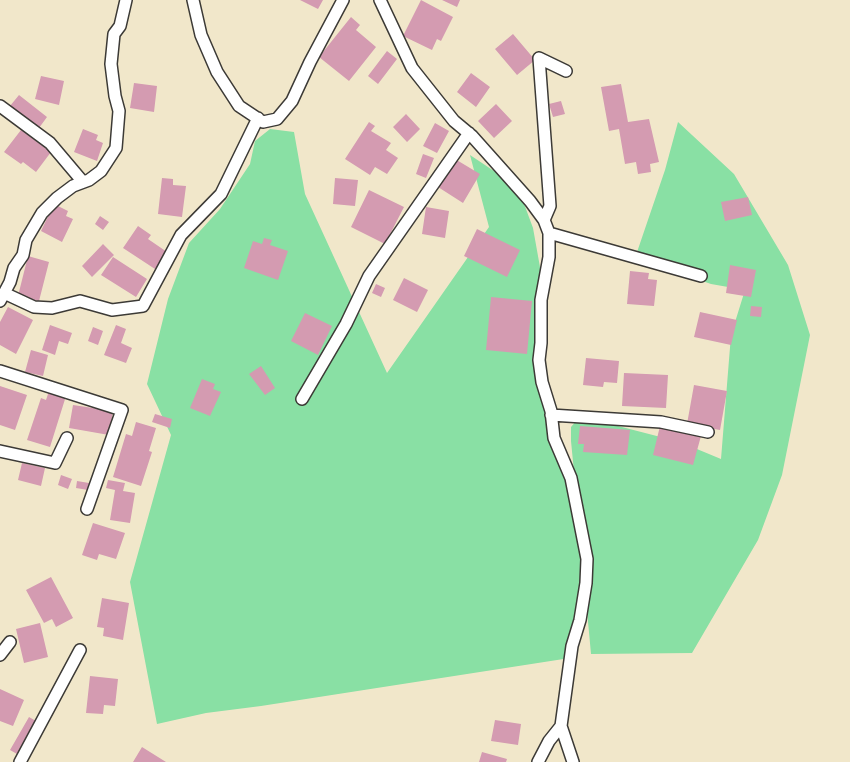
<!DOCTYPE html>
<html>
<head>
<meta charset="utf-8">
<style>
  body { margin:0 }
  canvas { display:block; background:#f1e7ca }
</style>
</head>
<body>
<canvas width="850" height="762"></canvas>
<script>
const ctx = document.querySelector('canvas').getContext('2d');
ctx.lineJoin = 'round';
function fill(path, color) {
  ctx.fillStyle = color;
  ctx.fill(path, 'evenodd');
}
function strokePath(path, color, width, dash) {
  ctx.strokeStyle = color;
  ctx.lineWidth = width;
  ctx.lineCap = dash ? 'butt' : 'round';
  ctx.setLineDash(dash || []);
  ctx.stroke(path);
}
fill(new Path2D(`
  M678 122 734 174 788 265 810 335 782 475 758 540 692 653 591 654 585 589 570 658 261 706 206 713 157 724 130 582 171 435 147 384 168 299 189 243 220 209 250 164 255 141 270 129 294 132 305 194 387 373 489 227 470 155 500 175 523 201 533 228 543 284 539 360 571 478 578 513 571 441V427L577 420 618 426 680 442 721 459 731 335 745 290 711 284 635 258 665 170Z`), '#89e0a4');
fill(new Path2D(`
  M300 0H323L318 9Z
  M421 0 453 17 441 41 437 39 432 50 403 36Z
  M442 0H460L457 7Z
  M351 17 360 25 356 30 376 47 349 81 319 57Z
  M513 34 535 60 517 75 495 49Z
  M387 51 397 59 378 84 368 76Z
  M471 73 490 87 476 107 457 92Z
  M41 76 64 81 59 105 35 99Z
  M134 83 157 86 154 112 130 108Z
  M621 84 628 122 649 119 659 162 650 164 651 172 638 174 636 162 625 164 619 129 609 131 601 87Z
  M19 95 47 117 39 128 10 106Z
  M561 101 565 114 553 117 549 104Z
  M496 104 512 121 494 138 478 121Z
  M406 114 420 129 407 142 393 127Z
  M369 122 375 126 371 131 391 143 386 150 398 158 387 174 375 167 370 175 345 159Z
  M435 123 449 131 437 153 423 146Z
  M83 129 98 135 96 140 103 143 97 161 74 152Z
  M21 130 51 152 36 172 23 162 21 164 4 152Z
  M423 154 434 158 426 178 416 174Z
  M455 159 480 174 463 203 438 187Z
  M162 178 173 179V185L186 186 182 217 158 214Z
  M335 178 358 180 355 206 333 204Z
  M369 190 404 207 385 244 351 227Z
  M748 197 752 215 725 221 721 202Z
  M54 204 68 211 66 216 73 219 62 242 41 231Z
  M426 207 449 211 445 238 422 234Z
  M100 216 109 222 103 230 95 224Z
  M138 226 151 235 148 239 167 252 155 269 123 248Z
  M477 229 520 250 507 277 464 256Z
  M264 238 272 240 270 245 288 251 278 280 244 268 253 241 262 244Z
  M103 244 114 255 92 277 82 266Z
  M28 256 49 262 39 301 18 296Z
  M113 257 147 279 136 297 101 275Z
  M730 265 756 270 751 297 726 293Z
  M630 271 649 273 648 279 657 280 654 306 627 304Z
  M404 278 428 290 417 312 393 300Z
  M376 284 385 288 381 297 372 293Z
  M491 297 532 301 527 354 486 350Z
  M751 306 762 307 761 317 750 316Z
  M8 307 33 320 16 354 0 345V322Z
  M700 312 737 320 731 345 694 337Z
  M305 313 332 326 318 355 291 341Z
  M50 325 72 333 68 344 59 341 55 355 42 350Z
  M116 325 126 329 121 343 132 348 126 363 104 355Z
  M93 327 103 331 98 345 88 341Z
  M31 350 48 355 43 376 25 372Z
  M586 358 619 361 617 383 604 382 603 387 583 385Z
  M261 366 275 388 265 395 249 374Z
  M624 373 668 375 666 408 622 406Z
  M202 379 215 384 213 389 221 392 210 416 190 408Z
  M694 385 727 391 720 430 687 424Z
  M0 386 27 395 15 430 0 425Z
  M49 391 66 396 50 447 27 440 41 398 46 400Z
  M73 405 113 411 109 435 69 428Z
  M155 414 172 419 170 428 152 422Z
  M136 422 156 428 149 451 152 452 141 486 113 477 126 434 132 436Z
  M580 426 630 430 627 455 583 452 584 444H578Z
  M660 426 701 436 693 465 653 455Z
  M22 463 45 468 41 486 18 480Z
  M61 475 72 479 68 489 58 485Z
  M108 480 125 483 123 491 135 493 130 523 110 520 115 490 106 488Z
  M77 481 89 483 88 490 76 488Z
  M93 523 125 533 116 559 99 554 97 560 82 555Z
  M51 577 73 618 56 627 52 619 44 623 26 590Z
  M102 598 129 603 123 640 103 636 104 628 97 627Z
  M40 623 48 657 24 663 16 629Z
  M90 676 118 679 115 706 104 705 103 714 86 713Z
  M0 689 24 700 13 726 0 721Z
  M29 717 36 721 17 754 10 750Z
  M495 720 521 724 518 745 491 741Z
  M142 747 166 762H133Z
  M482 752 507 759 506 762H479Z`), '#d49bb1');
const minor = new Path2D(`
  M193 0 201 35 217 72 239 106 263 122 277 119 292 101 310 62 343 0
  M380 0 412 68 454 121 472 136 530 201 544 220 549 233V257L541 300V343L539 360 542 382 551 411 554 438 571 478 587 559 586 583 580 620 572 646 561 726 573 762
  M0 106 50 143 83 182
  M544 220 550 206 539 58 566 71
  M549 233 701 276
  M4 293 34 307 52 308 80 301 112 310 143 306 181 235 221 194 258 118
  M0 301 10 282 14 268 23 255 26 240 42 213 57 198 73 186 89 180 101 171 116 148 119 111 115 96 111 64 114 34 120 26 126 0
  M0 371 122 410 87 509
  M302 399 346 324 369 276 469 133
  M551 415 661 422 708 432
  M0 451 55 463 67 438
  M0 655 10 642
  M20 762 80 650
  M538 762 549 741 561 726`);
strokePath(minor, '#3c3a36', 14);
strokePath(minor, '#fff', 11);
</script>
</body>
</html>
